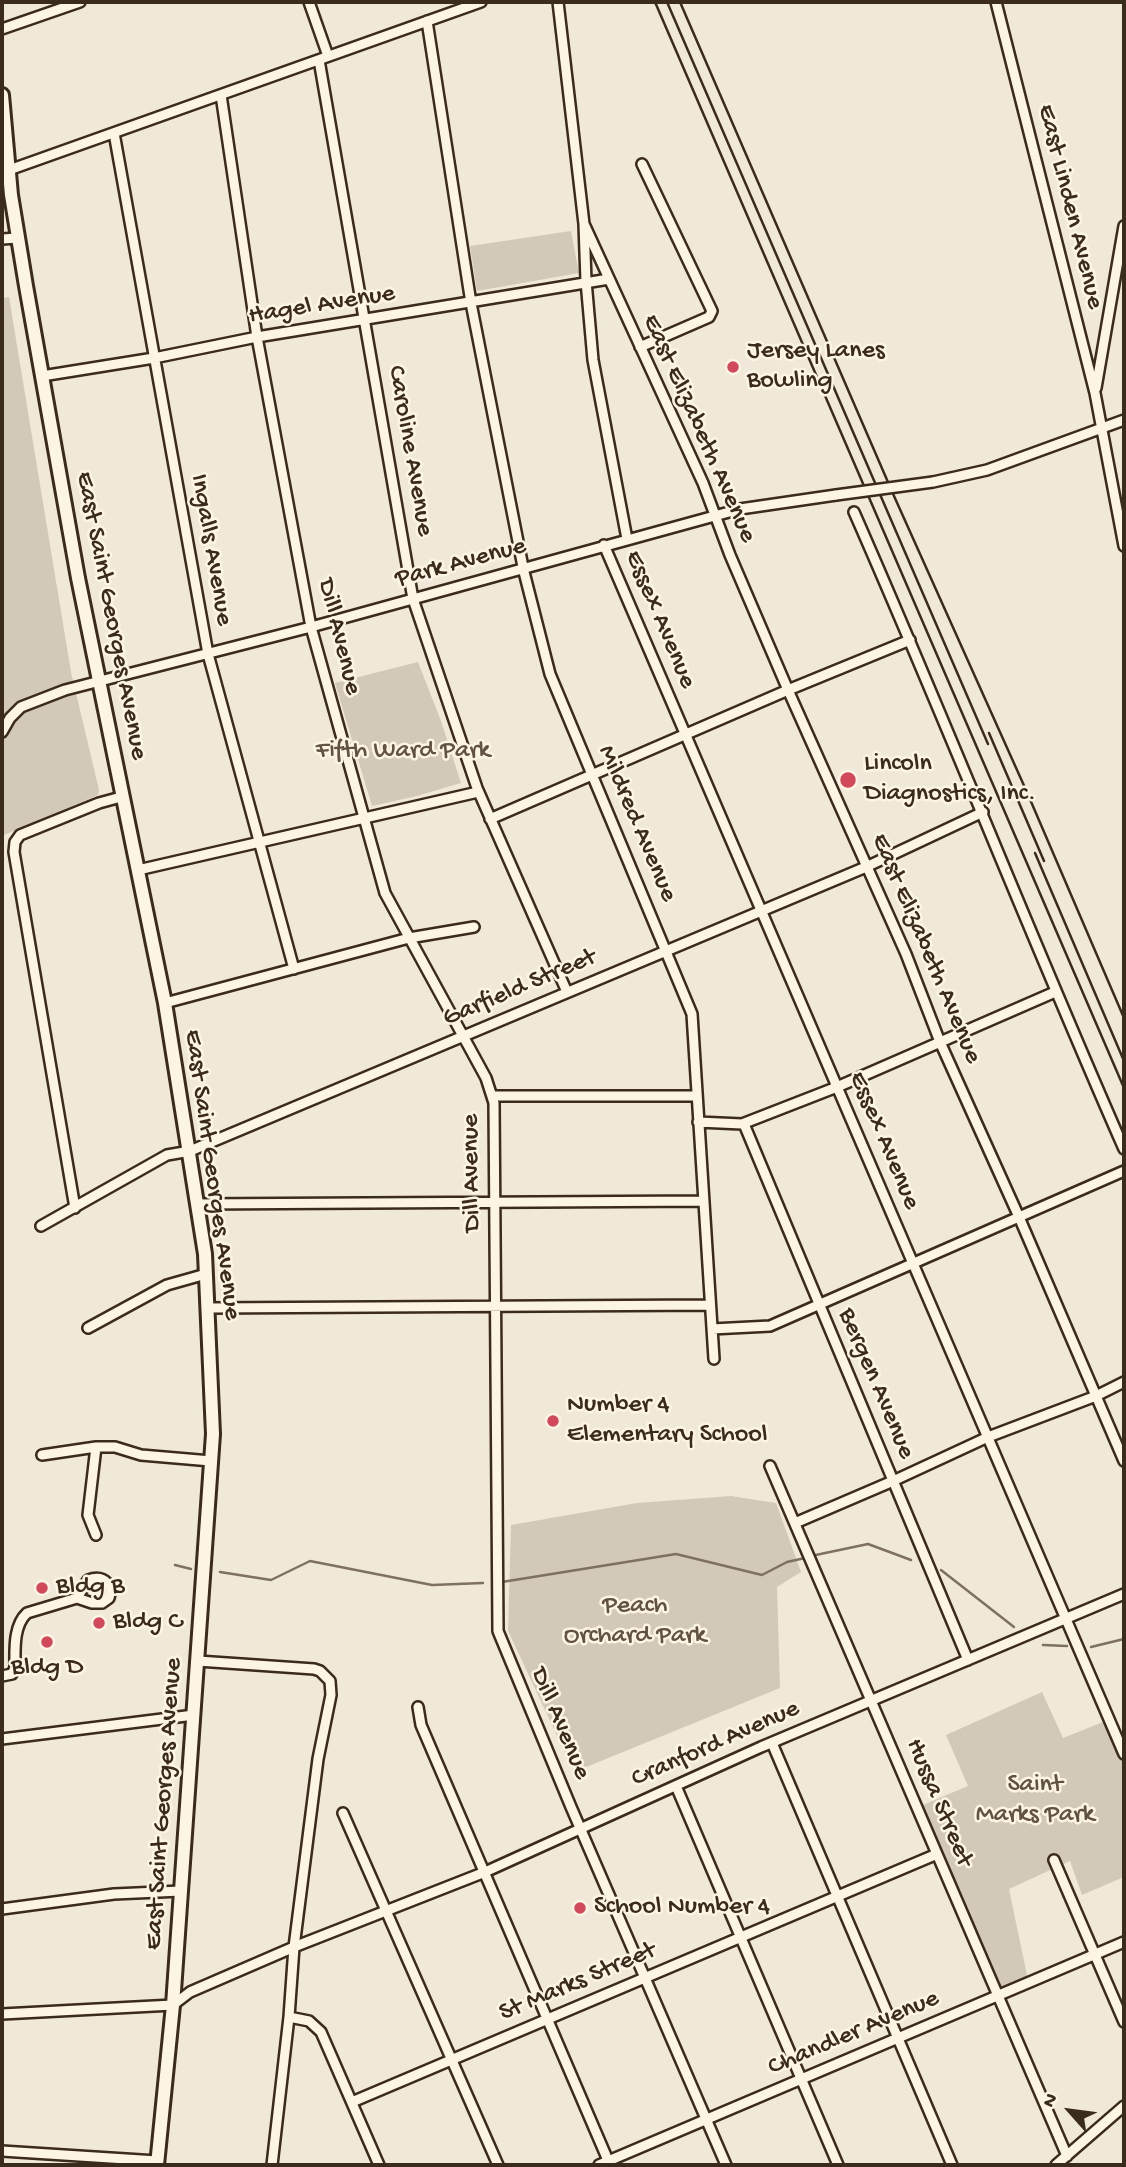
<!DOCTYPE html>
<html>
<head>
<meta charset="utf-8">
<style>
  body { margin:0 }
  #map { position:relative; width:1126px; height:2167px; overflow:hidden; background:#f0e9d9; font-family:"Gochi Hand",sans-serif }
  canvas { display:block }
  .frame { position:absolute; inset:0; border:4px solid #3b2a1e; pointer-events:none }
  .north { position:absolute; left:1035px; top:2076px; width:70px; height:70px; -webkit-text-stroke:5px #fcf5e5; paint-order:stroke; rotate:298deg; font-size:19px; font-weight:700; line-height:28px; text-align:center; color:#3b2a1e }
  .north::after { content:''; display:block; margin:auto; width:24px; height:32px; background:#3b2a1e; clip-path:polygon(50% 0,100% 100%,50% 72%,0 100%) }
</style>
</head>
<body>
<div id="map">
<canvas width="1126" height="2167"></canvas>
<div class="frame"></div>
<div class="north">N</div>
</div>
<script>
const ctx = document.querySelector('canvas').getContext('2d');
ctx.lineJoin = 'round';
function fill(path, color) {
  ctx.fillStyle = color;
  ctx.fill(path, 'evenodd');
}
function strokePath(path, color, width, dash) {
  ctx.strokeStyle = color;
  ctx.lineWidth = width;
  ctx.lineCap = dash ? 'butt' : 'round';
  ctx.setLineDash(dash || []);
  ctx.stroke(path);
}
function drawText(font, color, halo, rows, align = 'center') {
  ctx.font = font + ' "Gochi Hand",sans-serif';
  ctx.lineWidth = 5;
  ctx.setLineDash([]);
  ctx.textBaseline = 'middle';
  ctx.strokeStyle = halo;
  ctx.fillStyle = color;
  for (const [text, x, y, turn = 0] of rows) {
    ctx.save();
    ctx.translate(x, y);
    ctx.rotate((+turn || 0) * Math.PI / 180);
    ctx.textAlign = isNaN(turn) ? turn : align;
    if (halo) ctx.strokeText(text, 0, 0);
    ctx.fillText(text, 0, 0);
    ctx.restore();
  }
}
fill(new Path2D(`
  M571 231 579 273 477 291 470 246Z
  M9 297 71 672 99 790 98 795 2 836V298Z
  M418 662 441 721 461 783 417 796 372 806 335 683Z
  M731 1496 776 1503 801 1572 777 1587 780 1688 574 1772 508 1631 511 1525 637 1503Z
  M1042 1692 1063 1738 1113 1718 1124 1744V1877L1082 1895 1070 1861 1009 1889 1028 1980 997 1994 918 1807 968 1786 946 1735Z`), '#d2c9ba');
strokePath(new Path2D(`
  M811 1556 868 1544 911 1560
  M175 1565 191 1569
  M941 1570 1014 1627
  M220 1572 271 1580 310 1561 432 1585 483 1583
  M502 1582 676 1554 762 1575 787 1562 805 1558
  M1043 1645 1067 1646
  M1091 1647 1124 1639`), '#7e7163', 2.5);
const minor = new Path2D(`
  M309 2 328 56
  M558 2 584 224 586 281 593 360 627 539
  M996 2 1095 393 1124 546
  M427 21 471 303 524 572 550 674 692 1014 714 1359
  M2 29 80 2
  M319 60 413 599 477 788 567 992
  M221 95 257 337 311 627 385 893 486 1078 494 1103 498 1631 571 1807 726 2165
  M114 133 208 654 294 969
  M9 170 481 2
  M584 224 703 483 730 555 788 690 906 954 940 1042 1019 1217 1124 1461
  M2 239 18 238
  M640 347 709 317 712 311 642 164
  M42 376 154 358 257 337 609 279
  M1096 388 1124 226
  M933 482 987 470 1124 420
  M854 512C947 723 1031 938 1124 1149
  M604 545 1124 1754
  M2 732 10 718 21 707 65 690 311 627 740 509 836 495
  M490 819 788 690 910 640
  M138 870 478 792
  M165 1003 409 938 474 927
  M492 1096H697
  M698 1122 742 1124 837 1087 1055 992
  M744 1124 968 1660
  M197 1204 704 1201
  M75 1208 14 852 15 842 20 835 99 803 121 797
  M41 1226 167 1155 190 1151 866 867 983 812
  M208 1308 710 1305
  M88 1328 167 1285 206 1274
  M712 1329 770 1326 1124 1171
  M42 1455 96 1447H115L141 1455 211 1461
  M770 1466 1067 2156
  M795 1523 893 1481 988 1437 1096 1396 1124 1382
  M96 1535 88 1515 96 1447
  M198 1661 314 1669 320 1671 330 1681 331 1695 318 1759 294 1947 289 2017 272 2165
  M2 1676 12 1674 15 1668C15 1650 13 1626 27 1613L77 1598 92 1603H102L109 1598 111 1590C108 1579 99 1576 88 1580L77 1598
  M418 1707 421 1725 610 2165
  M2 1739 194 1715
  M772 1743 952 2165
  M676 1786 838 2165
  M343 1813 498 2165
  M1054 1860 1124 2022
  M2 1909 114 1894 181 1891
  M2 2014 173 2005 190 1992 294 1947 485 1872 761 1747 1124 1594
  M289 2017 309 2021 321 2032 379 2165
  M352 2102 937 1854
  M2 2151 157 2161
  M599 2165 1124 1942
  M1056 2165 1124 2106`);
const major = new Path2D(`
  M2 95 11 195 26 286 78 578 165 1003 205 1254 213 1434 173 2005 157 2165`);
strokePath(minor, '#3b2a1e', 14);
strokePath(major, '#3b2a1e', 18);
strokePath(minor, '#fcf5e5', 9);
strokePath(major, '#fcf5e5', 12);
strokePath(new Path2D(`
  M655 2 1124 1088
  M667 2 988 744
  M680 2 894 496 1026 790 1124 1018
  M989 733 1044 861
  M1035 853 1124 1061`), '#3b2a1e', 2.5);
const minorBridge = new Path2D(`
  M836 495 933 482`);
strokePath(minorBridge, '#3b2a1e', 14, []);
strokePath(minorBridge, '#fcf5e5', 9);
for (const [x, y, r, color] of [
  [733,367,7,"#d1495b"],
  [848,780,9,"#d1495b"],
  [553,1421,7,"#d1495b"],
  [42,1588,7,"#d1495b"],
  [99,1623,7,"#d1495b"],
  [47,1642,7,"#d1495b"],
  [580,1908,7,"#d1495b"]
]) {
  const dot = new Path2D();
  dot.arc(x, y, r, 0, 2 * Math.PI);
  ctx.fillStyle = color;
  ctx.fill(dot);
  strokePath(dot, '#fcf5e5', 2.5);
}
drawText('26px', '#3b2a1e', '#fcf5e5', [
  ["East Linden Avenue",1069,207,76],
  ["Hagel Avenue",322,306,-9],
  ["East Elizabeth Avenue",698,429,66],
  ["Caroline Avenue",409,451,80],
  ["Ingalls Avenue",210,550,80],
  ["Park Avenue",461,564,-15],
  ["East Saint Georges Avenue",110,616,79],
  ["Essex Avenue",659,620,67],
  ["Dill Avenue",338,637,76],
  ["Mildred Avenue",636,824,67],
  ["East Elizabeth Avenue",925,949,67],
  ["Garfield Street",520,989,-23],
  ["Essex Avenue",883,1141,67],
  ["Dill Avenue",473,1173,-91],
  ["East Saint Georges Avenue",211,1175,82],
  ["Bergen Avenue",875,1384,67],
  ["Dill Avenue",559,1724,67],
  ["Cranford Avenue",716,1745,-24],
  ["Hussa Street",938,1803,67],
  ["East Saint Georges Avenue",165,1804,-86],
  ["St Marks Street",578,1983,-23],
  ["Chandler Avenue",854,2034,-23]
]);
drawText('26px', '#3b2a1e', '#fcf5e5', [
  ["Jersey Lanes",747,352],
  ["Bowling",747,382],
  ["Lincoln",864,765],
  ["Diagnostics, Inc.",864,795],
  ["Number 4",567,1406],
  ["Elementary School",567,1436],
  ["Bldg B",56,1588],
  ["Bldg C",113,1623],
  ["Bldg D",47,1669,"center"],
  ["School Number 4",594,1908]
], 'left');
drawText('26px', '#615245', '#fcf5e5', [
  ["Fifth Ward Park",403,752],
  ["Peach",635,1607],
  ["Orchard Park",635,1637],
  ["Saint",1035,1786],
  ["Marks Park",1035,1816]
]);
</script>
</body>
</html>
